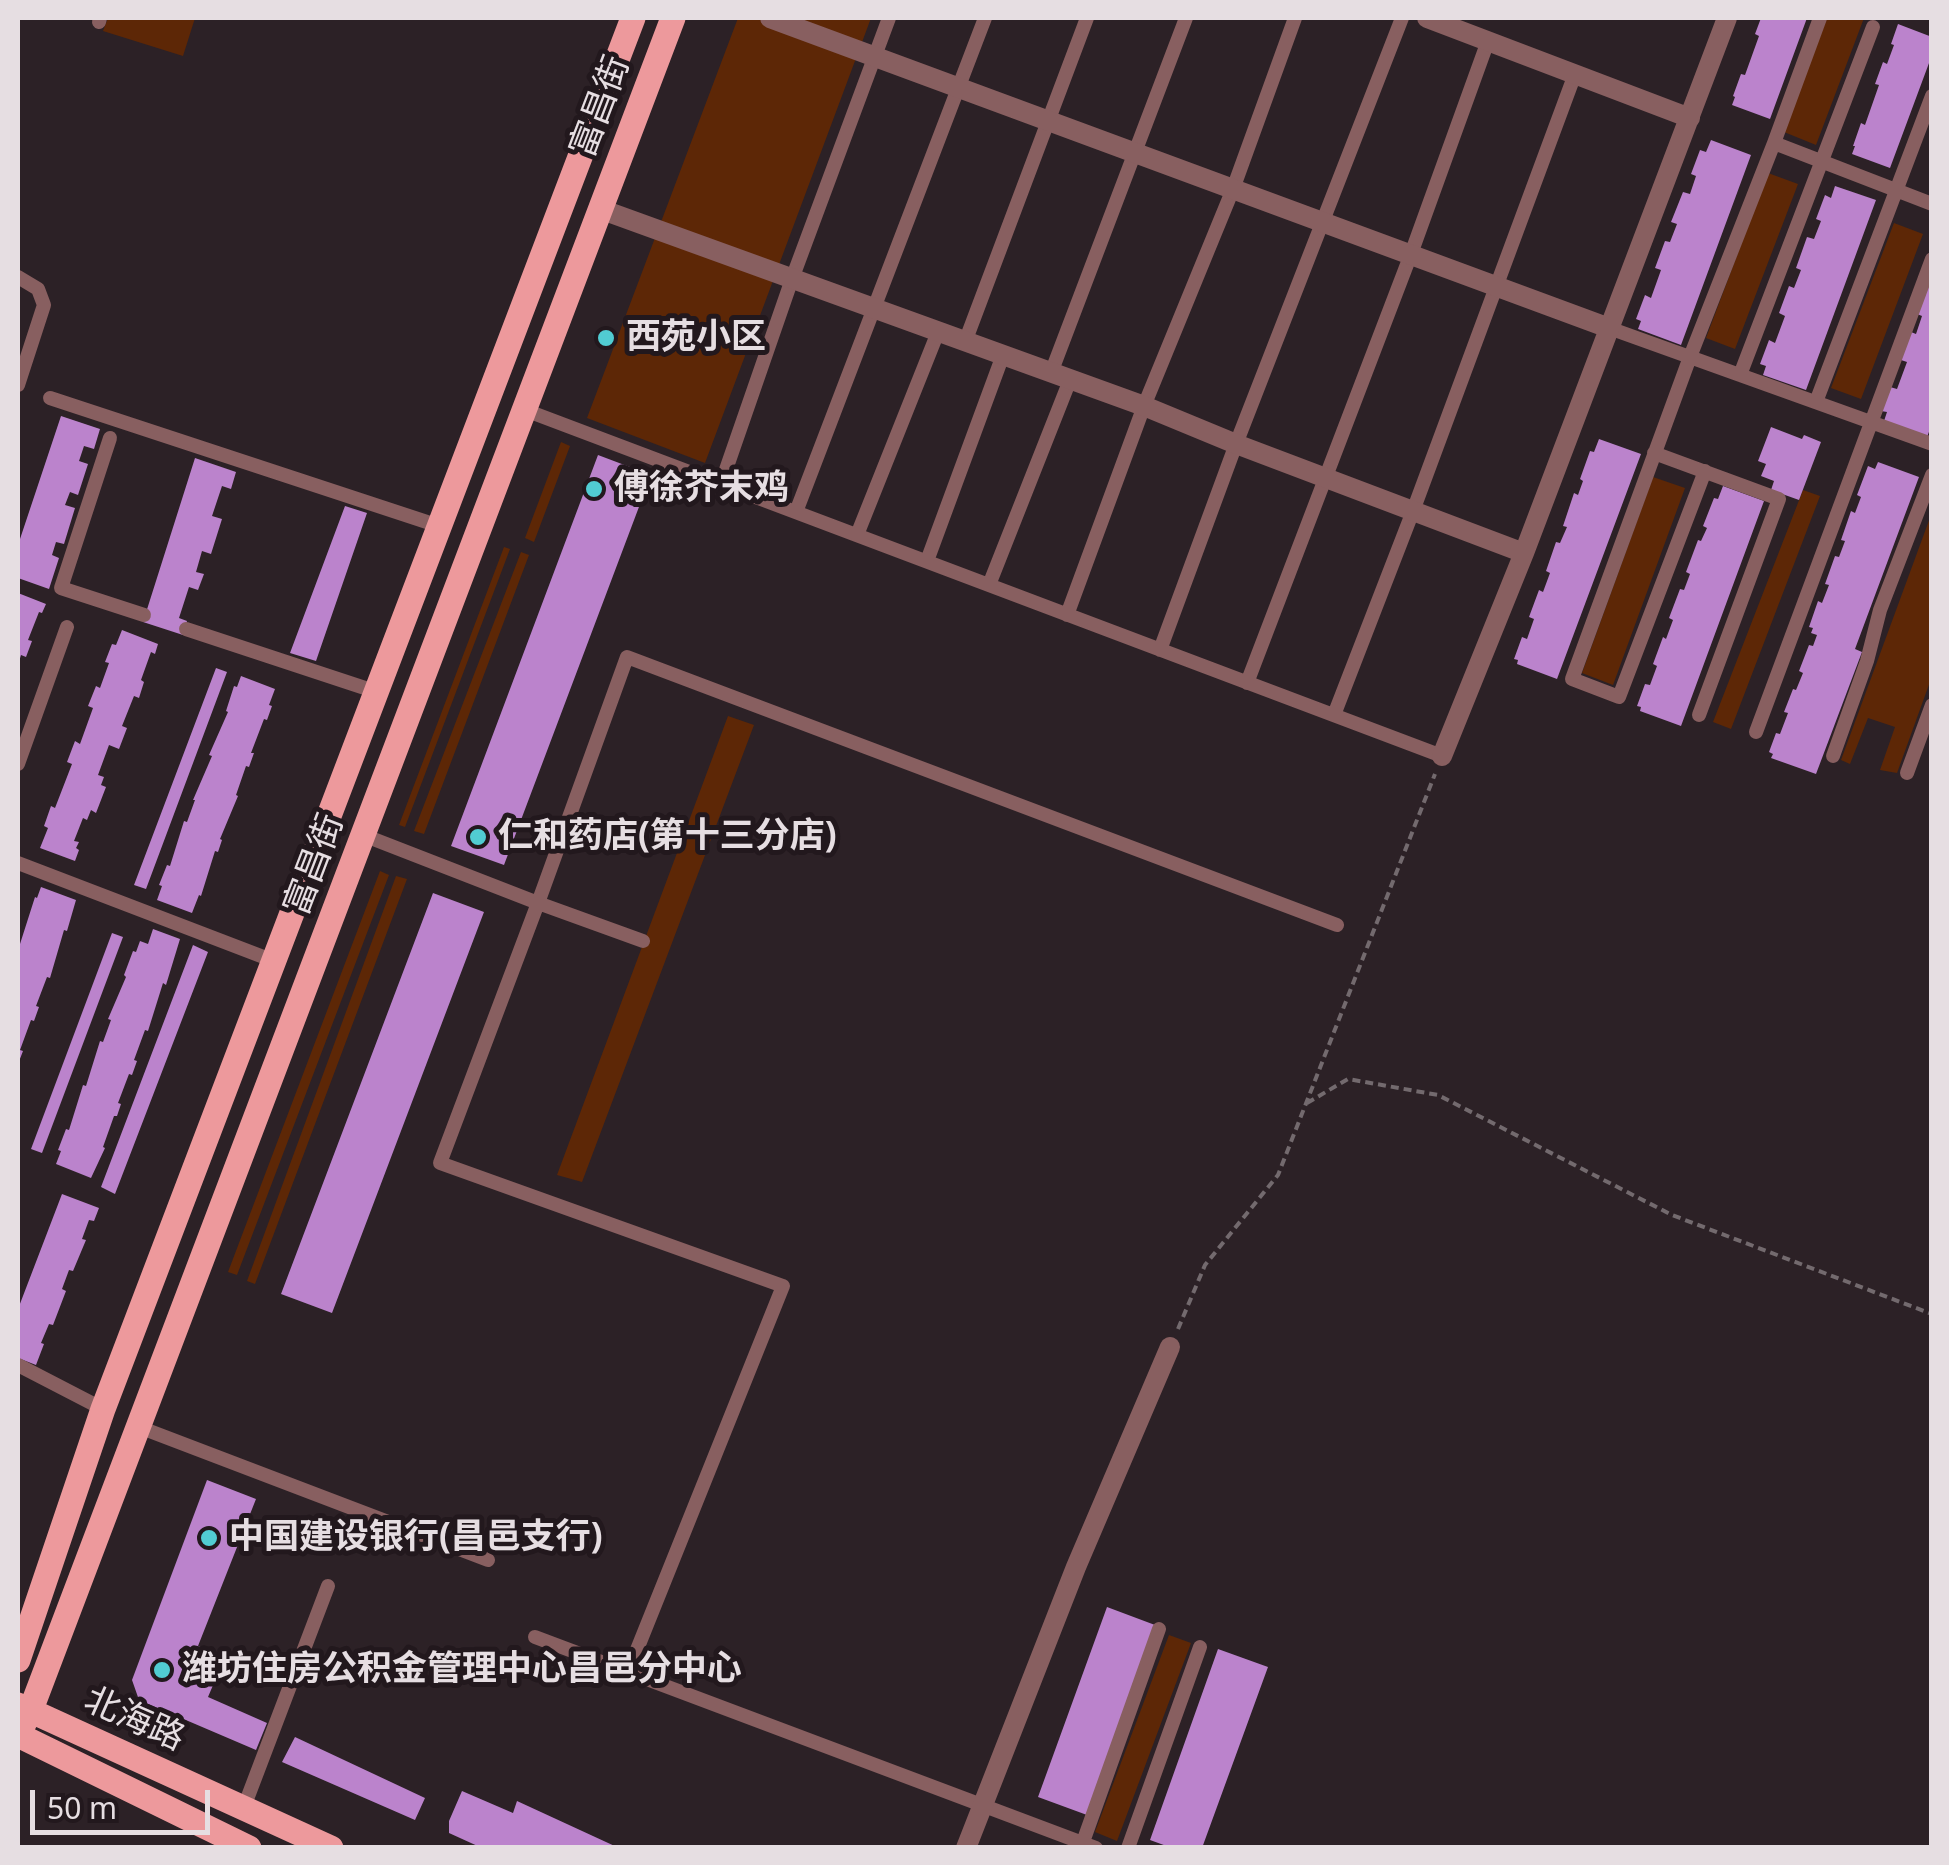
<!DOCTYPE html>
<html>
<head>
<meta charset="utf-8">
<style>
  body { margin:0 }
  #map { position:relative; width:1949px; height:1865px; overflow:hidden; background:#2c2126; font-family:"Noto Sans",sans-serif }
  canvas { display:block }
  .frame { position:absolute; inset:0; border:20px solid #e6dee2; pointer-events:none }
  .scale { position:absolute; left:30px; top:1790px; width:180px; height:45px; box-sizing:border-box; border:5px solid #e6dee2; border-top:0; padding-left:12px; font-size:30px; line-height:35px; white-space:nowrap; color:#e6dee2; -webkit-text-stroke:8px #22181d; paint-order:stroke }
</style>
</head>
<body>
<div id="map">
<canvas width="1949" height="1865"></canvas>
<div class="frame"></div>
<div class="scale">50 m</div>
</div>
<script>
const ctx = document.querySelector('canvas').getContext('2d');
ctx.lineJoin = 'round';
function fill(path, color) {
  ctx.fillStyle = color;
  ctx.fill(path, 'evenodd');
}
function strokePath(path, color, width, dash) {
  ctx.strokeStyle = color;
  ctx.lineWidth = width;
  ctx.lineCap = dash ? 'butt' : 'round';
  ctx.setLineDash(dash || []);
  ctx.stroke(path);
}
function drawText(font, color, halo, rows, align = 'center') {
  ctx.font = font + ' "Noto Sans","Noto Sans SC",sans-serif';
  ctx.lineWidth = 10;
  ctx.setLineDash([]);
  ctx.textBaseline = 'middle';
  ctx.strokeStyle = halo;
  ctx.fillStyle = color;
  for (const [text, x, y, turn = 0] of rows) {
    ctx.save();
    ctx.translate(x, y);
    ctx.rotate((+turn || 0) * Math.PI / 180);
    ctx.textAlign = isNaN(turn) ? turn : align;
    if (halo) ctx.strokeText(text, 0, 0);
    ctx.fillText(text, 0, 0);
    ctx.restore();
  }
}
fill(new Path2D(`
  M108 18H195L183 56 103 31Z
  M738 18H871L705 463 587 418Z
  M1827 18H1864L1816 145 1784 132Z
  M1768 173 1798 184 1735 349 1706 338Z
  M1894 223 1923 234 1861 399 1831 388Z
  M561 442 570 446 534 542 525 538Z
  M1653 477 1685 488 1613 685 1582 673Z
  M1803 490 1820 496 1731 729 1713 722Z
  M1931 515V679L1897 773 1880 770 1895 727 1868 718 1850 764 1841 760Z
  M504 547 510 549 405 827 399 825Z
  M521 552 529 555 424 834 414 831Z
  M728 716 754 725 582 1182 557 1175Z
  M380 871 389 875 237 1275 228 1272Z
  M396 876 407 879 255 1284 247 1281Z
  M1169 1635 1191 1643 1117 1841 1095 1832Z`), '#5d2706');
fill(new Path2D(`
  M1761 18H1807L1770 119 1732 105 1735 97 1733 96 1741 74 1745 75 1759 36 1755 34Z
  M1898 24 1932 37V55L1890 168 1852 154 1855 146H1853L1861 123 1865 125 1879 85 1875 84 1883 62 1887 64 1894 45 1891 44Z
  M1711 140 1751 155 1681 345 1638 329 1641 321 1636 319 1645 295 1651 298 1661 270 1655 268 1665 241 1670 242 1677 224 1671 222 1683 192 1690 194 1696 176 1691 174 1700 150 1706 152Z
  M1835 186 1876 200 1806 390 1763 375 1766 366 1760 364 1769 340 1775 343 1785 316 1779 313 1789 286 1794 288 1801 270 1796 268 1807 237 1814 239 1821 221 1816 219 1825 195 1831 198Z
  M1929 283 1932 284V424L1927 437 1884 421 1887 412 1881 411 1890 387 1897 389 1907 362 1901 360 1911 332 1916 334 1922 316 1917 314Z
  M61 416 100 429 94 449 84 446 79 461 88 464 78 495 70 492 65 505 75 508 64 544 56 542 52 555 59 558 49 589 18 578V545Z
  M1771 427 1802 439 1804 435 1821 442 1799 500 1771 490 1774 481 1761 476 1766 464 1758 461Z
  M1599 439 1641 454 1557 679 1517 664 1518 660 1514 659 1522 637 1527 639 1534 619 1529 617 1539 590 1543 592 1550 573 1546 571 1556 542 1560 543 1567 527 1563 526 1574 493 1578 495 1583 481 1580 479 1590 451 1594 452Z
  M598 455 651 475 504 865 451 846Z
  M195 458 236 472 231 489 222 486 212 516 222 519 211 554 202 551 196 572 204 574 198 590 189 587 179 618 187 621 183 635 143 622Z
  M1878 462 1919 477 1855 649 1862 652 1816 774 1771 758 1773 754 1769 752 1776 733 1780 734 1788 713 1784 712 1793 689 1796 690 1803 673 1799 671 1809 645 1813 646 1817 635 1811 633 1813 628 1809 627 1818 601 1822 603 1829 585 1825 584 1835 556 1839 557 1845 541 1841 540 1851 511 1855 513 1861 497 1857 495 1868 466 1875 469Z
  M1723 486 1764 501 1681 726 1640 711 1641 707 1637 706 1645 684 1650 685 1657 666 1653 664 1663 637 1666 639 1673 620 1669 618 1680 589 1684 590 1690 574 1686 572 1698 540 1701 541 1707 528 1703 526 1714 498 1718 499Z
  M345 506 367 513 316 661 290 653Z
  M18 593 46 604 42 613 39 612 28 640 32 641 26 657 21 655 18 665Z
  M122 630 158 644 155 654 151 652 141 680 144 682 139 698 134 696 122 726 127 728 119 749 109 745 98 775 104 777 101 785 106 787 96 813 91 810 87 820 83 818 74 841 79 842 76 848 79 850 75 861 40 848 48 828 44 826 51 806 55 808 72 764 67 762 75 741 80 744 93 708 88 706 96 686 100 688 109 663 105 662 112 644 116 645Z
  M216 668 227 672 146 889 134 885Z
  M241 676 275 689 269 705 272 706 267 720 264 719 251 753H254L249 767 246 766 236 795 238 796 220 839 222 840 218 852 215 851 201 896 199 895 192 913 157 900 162 886 159 885 167 865 170 866 184 821 187 822 195 800H193L212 756 209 755 228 712 226 711 234 686 237 687Z
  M41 887 76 900 67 931 64 930 50 978 47 977 36 1006 39 1007 34 1021 31 1020 20 1050 23 1051 18 1064V943L20 944 35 897 37 898Z
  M433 893 484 912 332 1313 281 1294Z
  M153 929 180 939 166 985 163 983 148 1031 145 1030 134 1060 137 1061 132 1075 129 1074 118 1103 121 1104 117 1116H114L103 1147 105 1148 91 1178 56 1164 61 1151 58 1150 66 1129 69 1130 83 1085 86 1086 100 1041 103 1042 111 1020 108 1019 126 977 124 975 133 951 136 952 140 941 148 944Z
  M112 933 123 937 42 1153 31 1149Z
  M193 945 208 952 115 1194 101 1187Z
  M62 1194 99 1208 94 1221 89 1220 82 1239 86 1240 73 1271 69 1270 62 1289 66 1291 53 1325 49 1324 41 1343 44 1344 36 1365 18 1358V1309Z
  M207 1480 256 1499 198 1646 225 1657 208 1697 267 1723 256 1750 139 1700 132 1680Z
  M1107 1607 1155 1625 1087 1815 1038 1797Z
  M1218 1649 1268 1667 1202 1848H1172L1150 1840Z
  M295 1737 425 1798 415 1820 282 1762Z
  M462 1791 513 1813 517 1801 619 1848H482L449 1833V1821Z`), '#bb83cc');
strokePath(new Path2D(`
  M1307 1103 1348 1079 1438 1095 1672 1215 1932 1314
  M1178 1329 1205 1265 1278 1175 1435 774`), '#736a6e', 4, [8, 5]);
strokePath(new Path2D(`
  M99 22 100 18
  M1774 143 1932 204
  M18 277 38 289 44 305 18 385
  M1609 328 1932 444
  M965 342 1087 18
  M1051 373 1186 18
  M1740 375 1873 27
  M50 398 439 526
  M1816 402 1932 96
  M525 410 1442 756
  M110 438 61 588 144 615
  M1654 453 1779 499 1699 715
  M1705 471 1619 697 1572 679 1690 357 1774 143 1820 18
  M721 484 792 279 889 18
  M796 512 985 18
  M857 535 938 332
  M927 561 1003 355
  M989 585 1070 380
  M1067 615 1144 406 1233 189 1295 18
  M186 629 377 692
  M1160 650 1236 444 1402 18
  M1247 683 1411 254 1488 41
  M1334 715 1413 511 1575 74
  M1756 732 1932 259
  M1833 756 1867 661 1880 610 1932 475
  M18 764 67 627
  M1907 773 1932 705
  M363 835 538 903 643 941
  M18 863 274 961
  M18 1365 103 1409
  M139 1427 488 1560
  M535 1637 1096 1848
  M628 1672 783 1286 440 1163 538 903 627 657 1337 925
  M244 1807 328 1586
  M1083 1842 1159 1629
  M1128 1848 1200 1647`), '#885f60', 14);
strokePath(new Path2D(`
  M770 18 1609 328
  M1427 18 1690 118
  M600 209 1144 406 1236 444 1524 553
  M1442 756 1524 553 1727 18
  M966 1848 1076 1567 1170 1347`), '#885f60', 20);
strokePath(new Path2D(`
  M18 1660 103 1409 633 18
  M18 1705 331 1848
  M18 1735 30 1712 673 18
  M18 1735 249 1848`), '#ed999c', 25);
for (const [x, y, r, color] of [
  [606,338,10,"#51ccd2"],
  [594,489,10,"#51ccd2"],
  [478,837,10,"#51ccd2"],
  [209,1538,10,"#51ccd2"],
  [162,1670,10,"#51ccd2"]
]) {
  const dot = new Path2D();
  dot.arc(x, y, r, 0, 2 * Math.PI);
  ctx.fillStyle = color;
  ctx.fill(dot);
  strokePath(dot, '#22181d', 4);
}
drawText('35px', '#e6dee2', '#22181d', [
  ["富昌街",601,107,-69],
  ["富昌街",315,865,-69],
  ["北海路",134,1720,24]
]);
drawText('bold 35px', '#e6dee2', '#22181d', [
  ["西苑小区",626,338],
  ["傅徐芥末鸡",614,489],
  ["仁和药店(第十三分店)",498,837],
  ["中国建设银行(昌邑支行)",229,1538],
  ["潍坊住房公积金管理中心昌邑分中心",182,1670]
], 'left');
</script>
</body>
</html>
